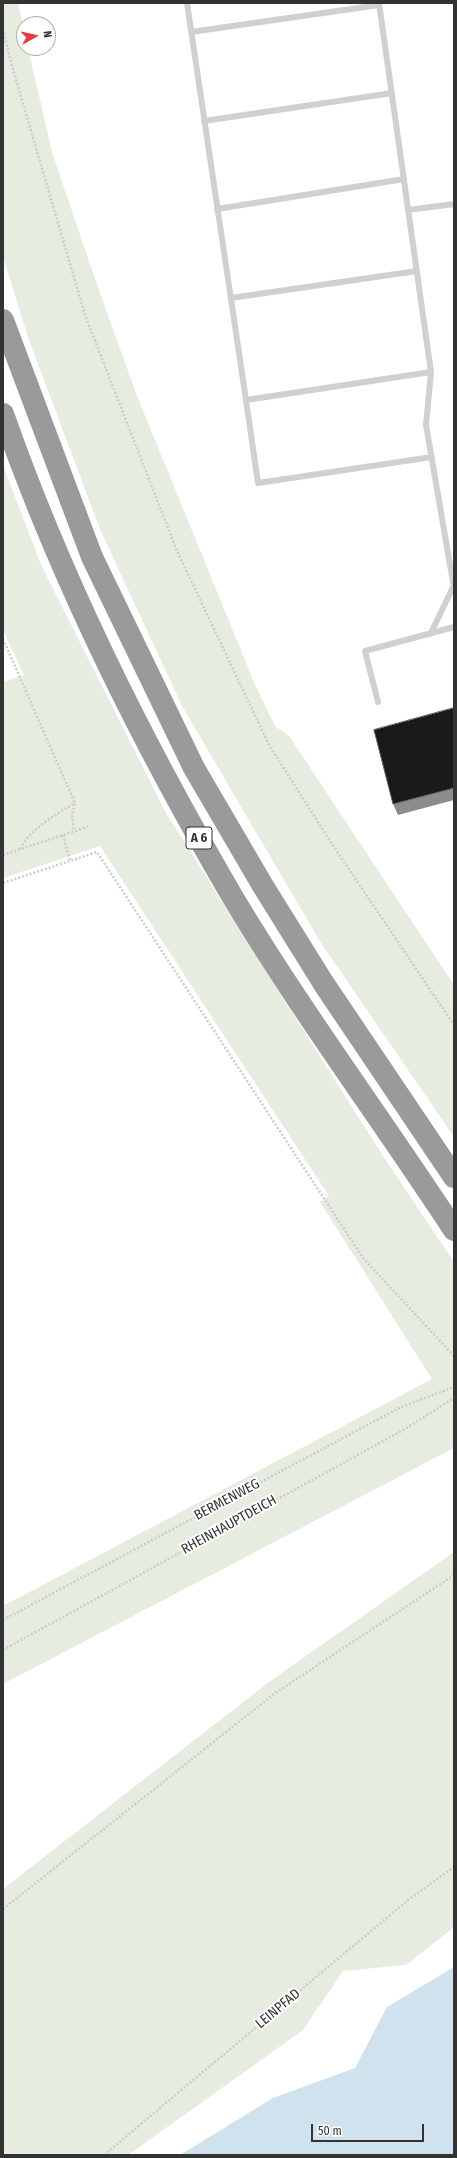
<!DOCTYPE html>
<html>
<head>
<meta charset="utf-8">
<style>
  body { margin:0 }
  #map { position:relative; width:457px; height:2158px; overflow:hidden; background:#fff; font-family:"Fira Sans Condensed",sans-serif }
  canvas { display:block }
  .frame { position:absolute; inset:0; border:4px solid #333; pointer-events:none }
  .north { position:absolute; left:16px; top:16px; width:40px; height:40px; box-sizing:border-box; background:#fff; border:1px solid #adadad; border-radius:50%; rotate:82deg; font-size:11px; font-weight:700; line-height:16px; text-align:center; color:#333 }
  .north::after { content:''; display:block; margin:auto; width:14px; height:18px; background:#e63946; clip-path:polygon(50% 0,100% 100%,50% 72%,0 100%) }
  .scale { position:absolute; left:311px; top:2124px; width:113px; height:18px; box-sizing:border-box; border:2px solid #333; border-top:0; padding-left:5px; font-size:12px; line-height:14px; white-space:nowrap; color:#333; -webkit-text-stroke:3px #fff; paint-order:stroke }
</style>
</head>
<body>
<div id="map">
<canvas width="457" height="2158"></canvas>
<div class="frame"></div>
<div class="north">N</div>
<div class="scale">50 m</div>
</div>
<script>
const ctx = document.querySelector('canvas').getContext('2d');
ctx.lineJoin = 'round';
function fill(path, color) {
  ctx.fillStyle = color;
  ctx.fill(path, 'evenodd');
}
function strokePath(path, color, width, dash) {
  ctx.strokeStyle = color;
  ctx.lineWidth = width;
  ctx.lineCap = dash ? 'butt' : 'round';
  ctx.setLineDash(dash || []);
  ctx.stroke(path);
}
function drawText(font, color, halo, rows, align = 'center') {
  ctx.font = font + ' "Fira Sans Condensed",sans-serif';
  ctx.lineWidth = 4;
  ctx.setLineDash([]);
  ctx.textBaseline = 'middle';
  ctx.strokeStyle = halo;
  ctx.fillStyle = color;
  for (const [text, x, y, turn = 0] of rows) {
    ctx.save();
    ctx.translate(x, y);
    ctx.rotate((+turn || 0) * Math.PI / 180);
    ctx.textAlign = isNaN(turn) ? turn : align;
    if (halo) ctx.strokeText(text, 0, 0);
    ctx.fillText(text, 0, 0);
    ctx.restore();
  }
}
fill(new Path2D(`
  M3 3H18L24 30V48H28L52 152 95 279 137 396 256 687 275 726 289 736 454 985V1137L321 943 182 706 100 529 29 340 3 257Z
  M3 465 41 565 166 813 381 1153 454 1262V1448L3 1684V1606L432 1379 320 1202 329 1196 100 846 3 878V682L24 675 3 630Z
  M454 1552V1927L406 1965 343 1971 303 2030 128 2155H3V1889L269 1682Z`), '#e6ecdf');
fill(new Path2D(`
  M454 1967V2155H180L273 2098 355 2068 387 2007Z`), '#cfe2ee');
strokePath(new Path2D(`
  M3 29 12 66 85 315 177 551 269 745 332 844 454 1025
  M3 639 75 803 72 815 74 831
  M63 835 70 861
  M21 849C26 832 59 812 75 803
  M3 855 90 826
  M3 883 97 852 363 1258 454 1356
  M3 1620 401 1407 454 1387
  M3 1650 405 1429 454 1398
  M3 1909 274 1694 454 1575
  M104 2155 408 1900 454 1867`), '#cdcdcd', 2.5, [2, 2]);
strokePath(new Path2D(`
  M187 3 246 400 431 372
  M379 3 431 372 426 425 454 588
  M191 32 379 5
  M204 121 392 93
  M217 209 404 179
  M408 210 454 204
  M231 298 417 271
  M246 400 258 483 432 457
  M431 633 453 587
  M378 702 365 651 454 627`), '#d0d0d0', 6);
strokePath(new Path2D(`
  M3 320 92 557 194 768 263 886 324 984 454 1177
  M3 414C62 582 145 748 235 901 303 1014 382 1120 454 1230`), '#9a9a9a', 22);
fill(new Path2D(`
  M454 708V800L398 815 393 804Z`), '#8c8c8c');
const building = new Path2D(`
  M454 708V788L393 804 374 730Z`);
fill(building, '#1a1a1a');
strokePath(building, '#5f5f5f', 1);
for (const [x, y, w] of [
  [199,838,26]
]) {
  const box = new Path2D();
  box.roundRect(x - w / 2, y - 11, w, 22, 3);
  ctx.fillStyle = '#fff';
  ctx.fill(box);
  strokePath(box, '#333', 1);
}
drawText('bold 13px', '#333', null, [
  ["A 6",199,838]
]);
drawText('14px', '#333', '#fff', [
  ["BERMENWEG",227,1500,-28],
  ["RHEINHAUPTDEICH",229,1525,-29],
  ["LEINPFAD",278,2009,-40]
]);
</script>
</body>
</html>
